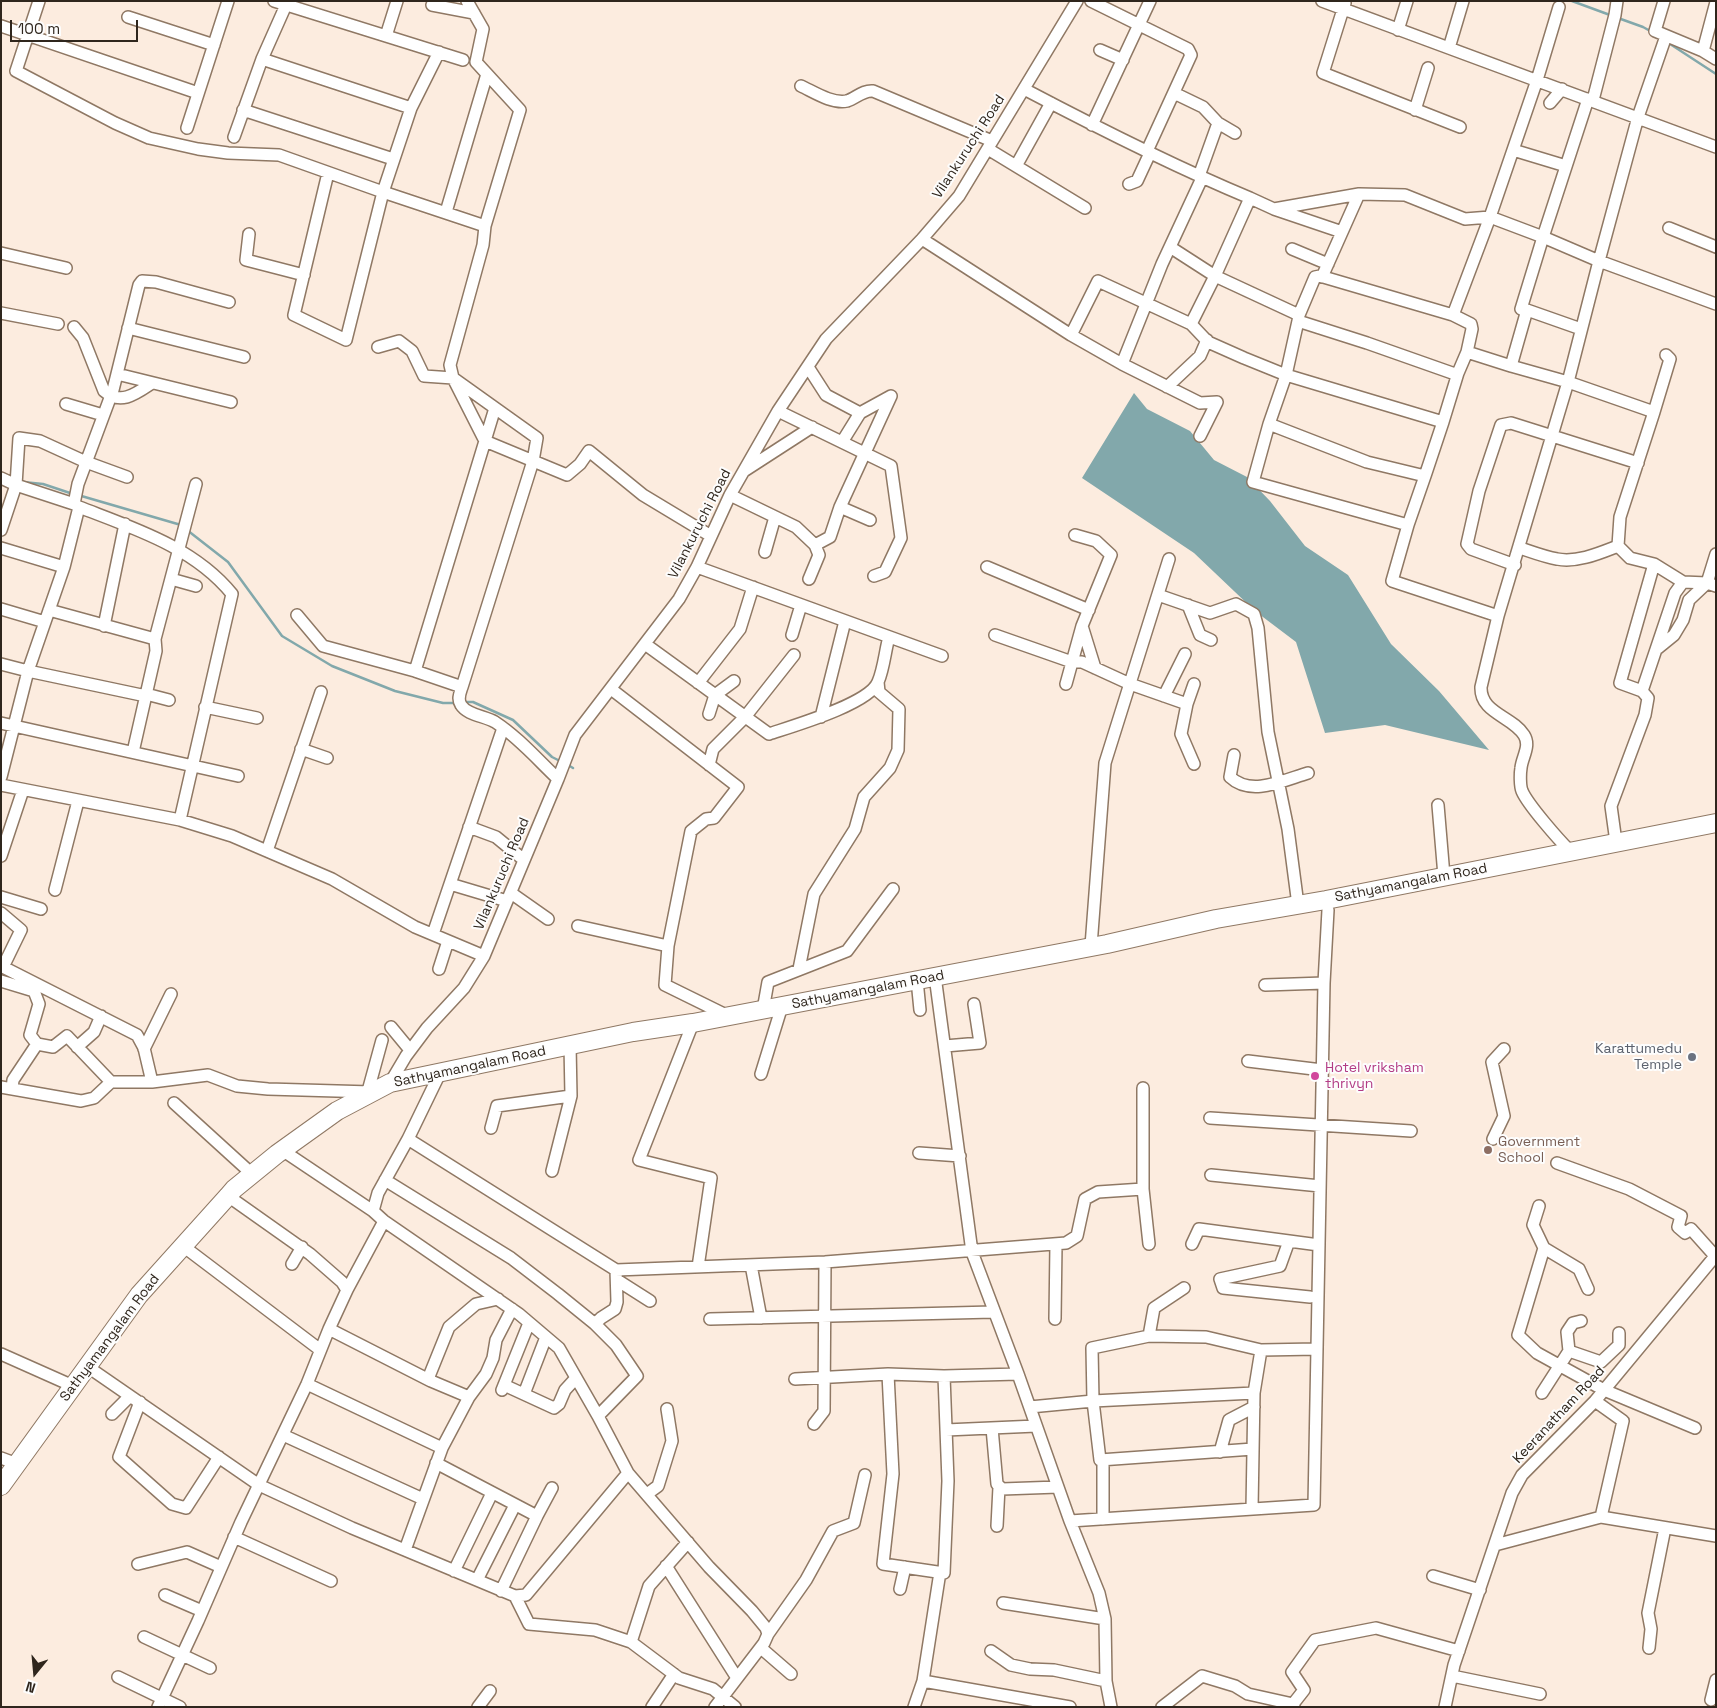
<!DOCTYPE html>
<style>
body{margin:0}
#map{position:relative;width:1717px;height:1708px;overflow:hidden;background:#fcecdf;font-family:"Space Grotesk",sans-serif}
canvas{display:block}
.frame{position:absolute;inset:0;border:2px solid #2f261d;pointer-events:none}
.north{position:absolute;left:10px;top:1648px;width:50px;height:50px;-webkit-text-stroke:4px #fdfdfd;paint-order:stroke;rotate:197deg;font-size:14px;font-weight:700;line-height:20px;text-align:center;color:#2f261d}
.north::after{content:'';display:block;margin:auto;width:18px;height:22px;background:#2f261d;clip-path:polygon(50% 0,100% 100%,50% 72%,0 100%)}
.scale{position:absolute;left:10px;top:20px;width:128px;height:22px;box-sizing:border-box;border:2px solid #2f261d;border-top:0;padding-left:6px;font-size:15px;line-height:18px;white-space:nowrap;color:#2f261d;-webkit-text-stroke:4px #fdfdfd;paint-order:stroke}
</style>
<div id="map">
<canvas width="1717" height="1708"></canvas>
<div class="frame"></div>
<div class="north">N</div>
<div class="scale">100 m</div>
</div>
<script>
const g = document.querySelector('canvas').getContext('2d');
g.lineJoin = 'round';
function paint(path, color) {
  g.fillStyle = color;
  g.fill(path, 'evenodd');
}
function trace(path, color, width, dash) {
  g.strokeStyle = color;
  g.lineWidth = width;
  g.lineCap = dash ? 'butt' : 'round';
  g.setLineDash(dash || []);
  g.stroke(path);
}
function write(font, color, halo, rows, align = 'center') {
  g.font = font + ' "Space Grotesk",sans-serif';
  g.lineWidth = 4;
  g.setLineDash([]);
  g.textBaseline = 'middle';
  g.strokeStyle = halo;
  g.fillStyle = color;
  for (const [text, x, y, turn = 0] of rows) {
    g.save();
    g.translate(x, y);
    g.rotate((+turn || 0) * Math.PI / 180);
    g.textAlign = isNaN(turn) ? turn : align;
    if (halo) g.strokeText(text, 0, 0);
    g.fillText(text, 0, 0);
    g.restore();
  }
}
const water = new Path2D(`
 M1134,393L1147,409L1190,431L1214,460L1247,477L1270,501L1305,546L1348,575L1391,644L1439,691L1489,750L1385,725L1325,733L1296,642L1255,611L1194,553L1082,478Z`);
const stream = new Path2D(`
 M1572,1L1610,15
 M1618,18L1643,27L1652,32
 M1667,42L1716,74
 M23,482L43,484L73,494
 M78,495L181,525
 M187,530L228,562L282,636L332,666L395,691L443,703H456
 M464,702H473L513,720L552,757L560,761
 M568,765L573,768`);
const minor = new Path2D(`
 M39,1L16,71L115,123L149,138L198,149L228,153L279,155L383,192L411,108L439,52
 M274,1L463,60
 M467,1L483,29L476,62L520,110L485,226L483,245L450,365L453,378L485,441L567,475L580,464L589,451L643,495L711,536
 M1091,1L1184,47L1188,49L1191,55L1147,151
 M1322,1L1716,147
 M1664,1L1655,31L1703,51L1716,59
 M1345,3L1323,73L1460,127
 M432,5L474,13
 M1559,7L1537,80L1490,217L1543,237L1521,309L1527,310L1511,366L1568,382L1654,412L1670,359L1666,355
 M128,17L214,45
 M1,26L198,93
 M1398,30L1407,1
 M386,36L397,1
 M1449,48L1463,1
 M1100,50L1123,60
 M1703,51L1716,2
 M262,59L411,108
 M801,86C814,92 832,104 847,101C856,98 863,90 873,91L992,141
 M1024,89C1098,128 1173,166 1250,198L1215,276L1191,324L1208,342L1244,358L1286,375L1269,424L1253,482L1408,525
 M1174,93L1203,107L1218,123L1235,133
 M1588,99L1543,237L1599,261L1716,304
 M1593,100L1615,15L1617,1
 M1550,103L1562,89
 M243,110L393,159
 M1415,110L1428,68
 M1092,125L1150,1
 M187,128L228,1
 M234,137L262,59L286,5
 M988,149L1085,208
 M1513,150L1566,166
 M1016,166L1051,103
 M328,173L294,315L346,340L383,192L485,226
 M1199,176L1218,123
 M1129,184L1137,181L1150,153
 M1250,198L1274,209L1342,232
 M1274,209L1359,194L1405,195L1465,219L1490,217L1453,315
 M446,212L487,74
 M1669,228L1716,247
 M249,234L246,260L304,275
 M922,239L1071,335L1098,281L1191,324
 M1170,247L1215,276L1299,315
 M1292,249L1328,264
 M1,253L66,268
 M1322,277L1359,194
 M1527,310L1581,329
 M1,313L58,324
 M1298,321L1299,315L1315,277L1320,276L1453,315L1471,324L1472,329L1467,352
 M74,327L83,338L104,391C121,406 137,393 152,383
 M128,328L244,357
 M1071,335L1122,364L1200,403L1217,402L1200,436
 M378,347L399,341L412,351L424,376L453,378L537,438L533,461L462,687C460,693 457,699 461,705C467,715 485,716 495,722C518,737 538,760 558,779
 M1122,364L1162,264L1202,178
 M808,367L826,395L860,413
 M1458,373L1443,422L1286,375L1298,321L1367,343L1455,374L1458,373L1467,352L1511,366
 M117,374L231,402
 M1167,387L1200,356L1207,340
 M66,404L103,415
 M778,411L891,466L901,538L885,572L874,576
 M1654,412L1620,517L1618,546L1630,558L1654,564L1683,582L1707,583L1716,586
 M1269,424L1367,462L1425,476L1408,525L1392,581L1498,616
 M744,471L812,427
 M1425,476L1443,422
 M1,478L16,485L74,504L79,507L64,567L28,671L1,777
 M730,495L796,527L815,545L819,555L809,579
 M74,504L78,484L113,390L139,285L142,281L156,282L229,302
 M79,507C133,528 194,547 232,594L180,820
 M840,507L870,520
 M1,530L16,485L19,438L40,441L86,462L127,477
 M815,545L830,537L840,507L891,396L860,413L842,442
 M1,548L64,567
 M1520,548C1532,552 1545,557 1557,559C1577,563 1600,553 1618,546
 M765,552L775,517
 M1515,565L1471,549L1467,544L1479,491L1501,425L1511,423L1638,463
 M697,567L942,656
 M987,567L1089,610
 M171,579L196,586
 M1158,595L1210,613L1236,604L1254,614L1258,628L1268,732L1288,829L1298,905
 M1188,605L1200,635L1211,640
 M1,609L45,622
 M49,610L155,639
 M297,615L323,646L415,671L462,687
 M104,626L125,524
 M1082,626L1095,668
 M792,635L801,605
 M995,635L1072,662H1082L1130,684L1187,704
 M645,644L769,734C793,726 869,704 878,682C884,668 885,651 889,637
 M1658,648L1674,635L1683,620L1689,600L1707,583L1716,554
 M1,664L28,671L146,696
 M415,671L495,408
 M698,683L740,629L753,587
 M1066,684L1082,626L1111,555L1096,541L1075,535
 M611,689L738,787L714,818L706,819L691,831L668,946L665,985L728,1016
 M1642,691L1675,593L1683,582
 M146,694L169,700
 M1164,696L1185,654
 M205,707L257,718
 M709,714L715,695L734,681
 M821,717L845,621
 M1,723L238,776
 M301,749L327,758
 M133,752L156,651L155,639L196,484
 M1234,755L1230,777C1251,797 1284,780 1308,773
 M1194,764L1181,734L1187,704L1194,684
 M709,765L713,749L745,717L794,655
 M1,785L180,820L232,836L332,879L415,927L484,956
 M1438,805L1444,876
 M469,827L496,837L524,860
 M1616,842L1611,806L1645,715L1648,698L1642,691L1620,683L1654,564
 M267,851L321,692
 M1570,851C1559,840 1528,805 1522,791C1520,786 1520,774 1521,768C1522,757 1531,746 1524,735C1512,716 1480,713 1481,687L1498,616L1568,382L1599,261L1638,117L1666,36
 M1,856L23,790
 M450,884L507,901
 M55,890L78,801
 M511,893L548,919
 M1,897L41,909
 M1,913L21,930L3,967
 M578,926L668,946
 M433,934L503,728
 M1091,946L1105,763L1169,559
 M1,966L137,1035L144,1048L152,1082
 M439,969L448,941
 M799,969L814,894L855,829L864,797L890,768L898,750L899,709L879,692L878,682
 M935,976L972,1252L1018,1374L1070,1521L1099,1593L1105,1619L1106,1681L1111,1707
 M917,980L920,1010
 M1,981L34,991L39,1004L30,1035L37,1044L53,1047L67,1036L111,1082
 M1265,985L1324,983
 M763,1010L768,982L847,951L893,889
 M693,1023L639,1160L711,1178L698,1267
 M391,1027L410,1050
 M945,1046L980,1043L974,1004
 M77,1047L94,1032L101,1016
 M144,1049L171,994
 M1248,1061L1322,1070
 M440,1073L408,1139L616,1270L825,1262L1066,1243L1077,1236L1085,1199L1098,1192L1143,1189
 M761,1074L782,1006
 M390,1083L406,1056L427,1028L464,988L484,956L558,779L575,735L679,599L697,567L730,495L778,411L826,339L922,239L959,196L1077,1
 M1,1087L81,1101L94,1098L111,1082H152L208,1075L237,1086L268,1089L371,1092
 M1143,1088V1189L1149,1244
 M12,1089L13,1080L37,1044
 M368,1091L382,1040
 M174,1103L252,1174
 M1210,1118L1411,1131
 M491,1128L497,1106L571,1096
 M408,1139L378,1193L373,1211L384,1221L519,1314L559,1348L598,1416L628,1473L709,1567L752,1611L766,1628L768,1634L764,1643L715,1707
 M1493,1139L1504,1116L1492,1062L1504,1049
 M282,1150L373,1211
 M919,1153L960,1156
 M1557,1163L1629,1189L1681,1216L1678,1227L1685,1233L1691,1229L1716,1257
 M552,1171L571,1096L570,1045
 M1211,1175L1320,1186
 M385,1180L511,1258L558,1294L595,1324L616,1345L637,1376L598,1416
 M228,1196L310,1254L342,1282L347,1290
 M1539,1206L1533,1225L1544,1248L1579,1269L1588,1289
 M1289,1241L1280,1266L1220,1279L1223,1288L1310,1297
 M1192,1244L1199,1229L1319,1245
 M183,1246L319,1349
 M1544,1248L1518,1335L1537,1353L1604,1390L1695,1428
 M292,1264L302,1247
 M751,1265L761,1318
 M617,1280L650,1301
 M710,1319L993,1312
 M1055,1319L1056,1244
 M595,1324L601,1318L615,1309L617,1302L616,1270
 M329,1329L431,1381L469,1397L442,1448L405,1550
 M1149,1336L1154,1308L1184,1288
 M1569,1351L1567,1332L1573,1323L1581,1321
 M1,1354L73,1386
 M88,1367L259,1485L352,1528L515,1596L526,1595L628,1473
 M888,1374L893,1474L883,1564L944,1573L948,1481L944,1376
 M428,1379L449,1327L476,1304L498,1299
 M795,1379L888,1374L944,1376L1018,1374
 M307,1384L442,1448
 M504,1385L554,1408L559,1404L565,1390L576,1378
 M502,1390L529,1323
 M1542,1393L1569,1351L1601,1362L1619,1345V1333
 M524,1394L546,1337
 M469,1397L486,1374L493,1358L496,1340L512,1309
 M1595,1401L1623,1421L1601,1517L1716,1536
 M140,1402L119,1457L172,1504L186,1508L219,1457
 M1030,1407L1093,1401L1254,1393
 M112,1414L130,1396
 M814,1424L824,1411L825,1262
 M992,1428L997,1484L1002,1489L1058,1487
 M946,1430L1036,1426
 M283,1435L423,1499
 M1253,1449L1100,1460L1093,1401L1092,1348L1149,1336L1206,1337L1261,1350L1317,1349
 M1220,1452L1229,1420L1254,1407
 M1,1458L17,1464
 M1103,1460V1519
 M436,1463L537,1516
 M647,1494L658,1486L672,1441L667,1409
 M1252,1509L1254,1393L1261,1350
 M1070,1521L1314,1505L1324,983L1328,910
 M997,1526L999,1487
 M234,1537L331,1581
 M1495,1545L1601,1517
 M138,1564L187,1552L221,1567
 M666,1566L737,1678
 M454,1571L492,1493
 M1433,1576L1480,1590
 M477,1580L515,1505
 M900,1589L905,1567
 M501,1591L537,1516L552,1488
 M165,1595L202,1611
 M515,1596L529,1624L595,1630L631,1642L679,1678L713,1689L735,1707
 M1003,1603L1105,1619
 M768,1634L806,1580L833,1531L854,1523L865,1475
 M144,1637L210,1668
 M631,1642L649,1586L688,1542
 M761,1648L791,1674
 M1649,1648L1651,1629L1648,1613L1665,1528
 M991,1651L1011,1665L1030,1669L1054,1670L1106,1681
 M1452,1676L1540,1694
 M118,1677L180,1707
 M923,1681L1070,1707
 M1711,1700L1716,1680
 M158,1707L198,1621L241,1522L307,1384L329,1329L347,1290L384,1221
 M478,1707L490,1691
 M652,1707L674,1674
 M914,1707L923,1681L940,1572
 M1162,1707L1202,1676L1235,1686L1248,1694L1293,1704
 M1294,1707L1293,1704L1304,1690L1292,1672L1315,1640L1376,1628L1459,1651
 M1445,1707L1454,1665L1512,1493L1522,1475L1595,1401L1716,1255`);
const highway = new Path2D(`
 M1,1486L139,1295L228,1196L234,1189L277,1154L337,1111L390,1083L633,1032L693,1023L1107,944L1216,919L1326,900L1716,823`);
const markers = [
 [1692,1057,5,"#6b7280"],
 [1315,1076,5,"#d1479c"],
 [1488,1150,5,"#8d6e63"]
];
const streetNames = [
 ["Vilankuruchi Road",969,147,-57],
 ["Vilankuruchi Road",700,524,-63],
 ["Vilankuruchi Road",502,874,-67],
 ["Sathyamangalam Road",1411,883,-11],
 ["Sathyamangalam Road",868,990,-11],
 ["Sathyamangalam Road",470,1067,-12],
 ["Sathyamangalam Road",110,1338,-53],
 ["Keeranatham Road",1559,1415,-47]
];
const worshipNames = [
 ["Karattumedu",1682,1049],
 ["Temple",1682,1065]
];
const hotelNames = [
 ["Hotel vriksham",1325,1068],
 ["thrivyn",1325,1084]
];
const educationNames = [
 ["Government",1498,1142],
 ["School",1498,1158]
];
paint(water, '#82a8ab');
trace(stream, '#82a8ab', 2.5);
trace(minor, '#8f7864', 14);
trace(highway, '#8f7864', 20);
trace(minor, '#fff', 11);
trace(highway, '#fff', 18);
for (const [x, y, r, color] of markers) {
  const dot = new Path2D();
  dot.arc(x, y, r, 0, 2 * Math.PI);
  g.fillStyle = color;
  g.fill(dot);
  trace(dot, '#fdfdfd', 2);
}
write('14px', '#2f261d', '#fdfdfd', streetNames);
write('14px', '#5b616d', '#fdfdfd', worshipNames, 'right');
write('14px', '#b23c85', '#fdfdfd', hotelNames, 'left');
write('14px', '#785e54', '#fdfdfd', educationNames, 'left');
</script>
